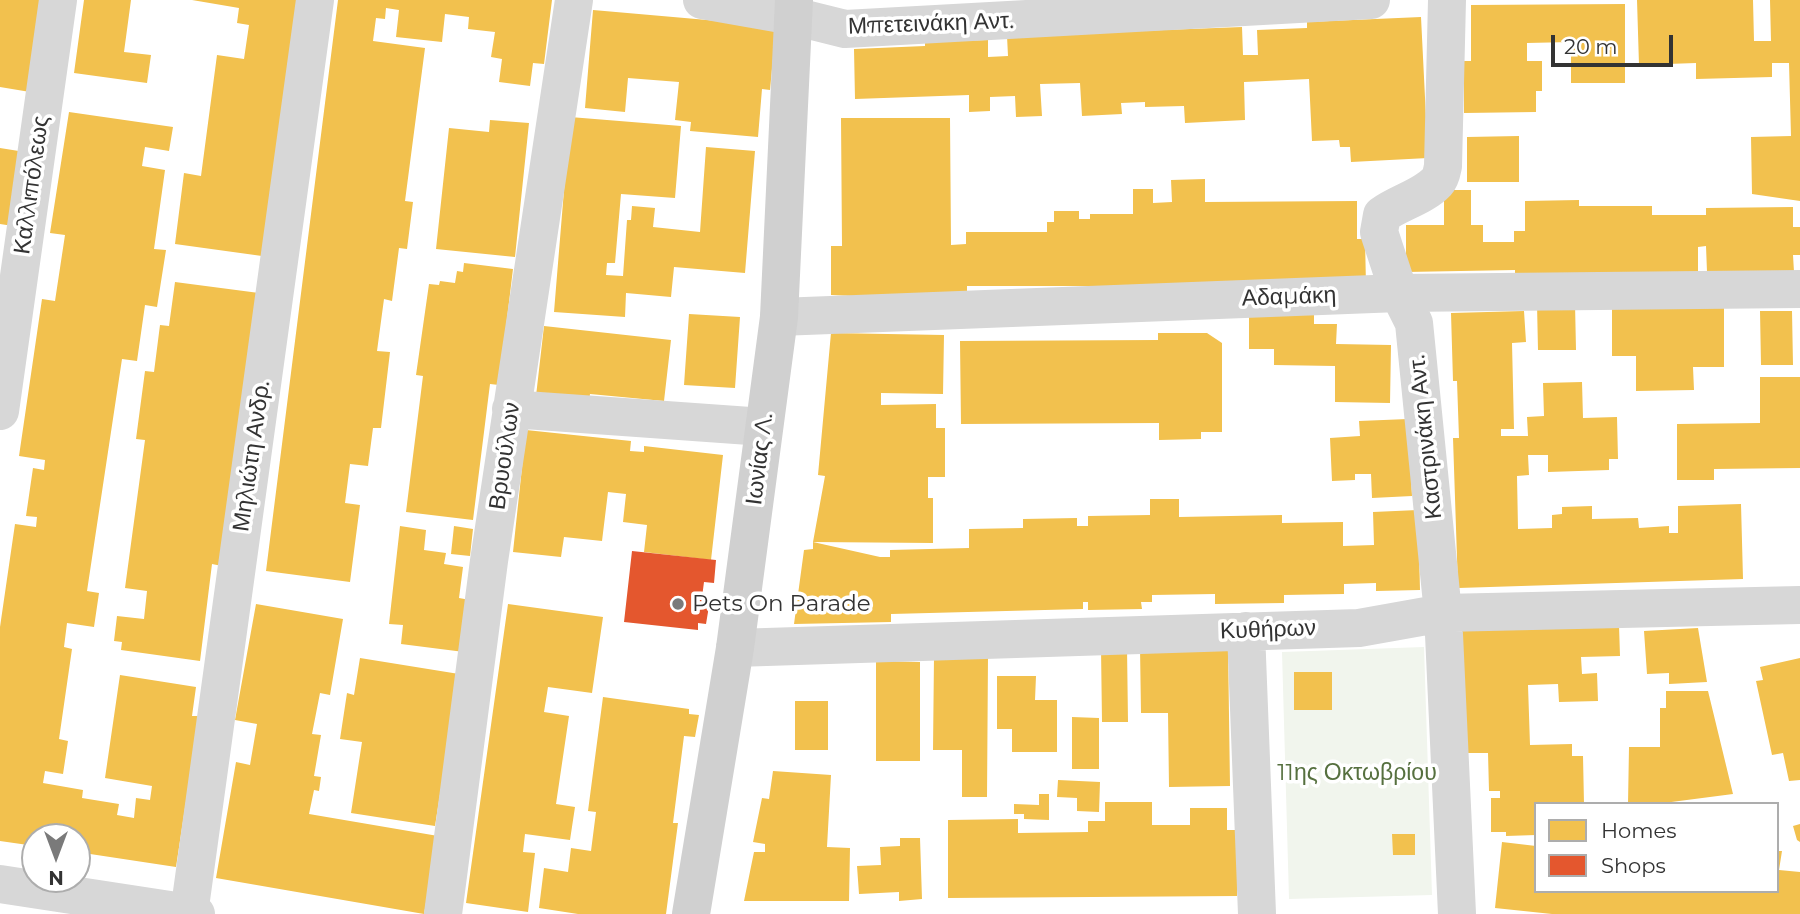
<!DOCTYPE html>
<meta charset="utf-8">
<style>
body{margin:0}
#map{position:relative;width:1800px;height:914px;overflow:hidden;background:#fff;font-family:Montserrat,sans-serif}
canvas{display:block}
.legend{position:absolute;left:1534px;top:802px;width:245px;height:91px;box-sizing:border-box;background:#fff;border:2px solid #adadad;margin:0;padding:9px 12px;list-style:none;font-size:21px;color:#333}
.legend li{display:flex;align-items:center;gap:14px;height:35px}
.legend b{width:35px;border:2px solid #adadad}
.north{position:absolute;left:21px;top:823px;width:70px;height:70px;box-sizing:border-box;background:#fff;border:2px solid #adadad;border-radius:50%;rotate:180deg;font-size:19px;font-weight:700;line-height:28px;text-align:center;color:#333}
.north::after{content:'';display:block;margin:auto;width:24px;height:32px;background:#7a7a7a;clip-path:polygon(50% 0,100% 100%,50% 72%,0 100%)}
.scale{position:absolute;left:1551px;top:35px;width:122px;height:32px;box-sizing:border-box;border:4px solid #333;border-top:0;padding-left:9px;font-size:21px;line-height:24px;white-space:nowrap;color:#333;-webkit-text-stroke:5px #fff;paint-order:stroke}
</style>
<div id="map">
<canvas width="1800" height="914"></canvas>
<ul class="legend">
<li><b style="height:19px;background:#f2c14e"></b>Homes</li>
<li><b style="height:19px;background:#e4572e"></b>Shops</li>
</ul>
<div class="north">N</div>
<div class="scale">20 m</div>
</div>
<script>
const g = document.querySelector('canvas').getContext('2d');
g.lineJoin = 'round';
function paint(path, color) {
  g.fillStyle = color;
  g.fill(path, 'evenodd');
}
function trace(path, color, width, dash) {
  g.strokeStyle = color;
  g.lineWidth = width;
  g.lineCap = dash ? 'butt' : 'round';
  g.setLineDash(dash || []);
  g.stroke(path);
}
function write(font, color, halo, rows, align = 'center') {
  g.font = font + ' Montserrat,sans-serif';
  g.lineWidth = 7;
  g.setLineDash([]);
  g.textBaseline = 'middle';
  g.strokeStyle = halo;
  g.fillStyle = color;
  for (const [text, x, y, turn = 0] of rows) {
    g.save();
    g.translate(x, y);
    g.rotate((+turn || 0) * Math.PI / 180);
    g.textAlign = isNaN(turn) ? turn : align;
    if (halo) g.strokeText(text, 0, 0);
    g.fillText(text, 0, 0);
    g.restore();
  }
}
const green = new Path2D(`
 M1424,647L1432,895L1289,899L1282,652Z`);
const homes = new Path2D(`
 M0,0H44L30,92L0,87Z
 M84,0H131L124,52L151,55L147,83L74,73Z
 M192,0H297L262,256L175,244L184,173L201,176L217,55L244,59L249,25L237,23L239,8Z
 M338,0H552L544,64L533,63L530,86L499,82L502,59L491,57L495,32L468,29L469,17L445,14L442,42L396,37L399,10L386,8L385,19L376,18L373,41L425,48L405,201L413,202L407,249L399,248L392,301L384,299L377,351L390,352L381,428H373L368,466L350,464L345,503L360,505L350,582L266,571Z
 M1637,0H1753L1754,41H1771L1770,0H1800V201L1752,194L1751,137L1791,136L1789,63H1772V77L1696,79V63L1639,65Z
 M1625,4V83H1571V42L1527,43V61H1542V91H1536V112L1464,113V61H1471V5Z
 M593,10L776,26L770,90L762,89L758,137L690,131L691,122L675,120L679,82L628,78L625,112L585,108Z
 M1421,17L1428,158L1351,162L1350,147H1340L1339,140L1312,141L1309,79L1244,82L1245,120L1185,123L1184,106L1145,107V102L1121,103L1122,114L1082,116L1080,83L1040,84L1042,116L1016,117L1015,96L990,97V111L969,112V95L855,99L854,49L925,46V42L988,40V57L1008,56L1007,36L1242,27L1243,55H1258L1257,30L1307,28V22Z
 M69,112L173,127L169,151L145,147L142,166L165,170L154,249L166,250L157,307L145,305L137,361L122,359L87,591L99,593L94,627L67,623L64,647L72,649L59,739L68,741L63,774L45,771L43,783L83,790L82,798L119,804L117,815L134,818L136,798L150,800L152,786L105,778L120,675L196,687L192,716H199L176,867L77,852V837H35V846L0,841V627L15,524L36,527L37,517L26,516L33,468L44,470L45,460L19,456L42,299L55,301L65,235L50,233Z
 M570,117L681,126L675,198L621,194L615,263H607L606,275L623,276L627,220H631L632,206L655,208L653,227L700,232L706,147L755,151L745,273L674,267L671,297L626,293L625,317L554,312Z
 M841,118H950L951,245L966,244V232H1047V222H1054V211H1079V219H1090V214H1133V189H1153V203L1172,202L1171,180L1205,179V202L1357,201V239H1365L1366,286H967V301L831,295V246H842Z
 M490,120L529,123L515,257L436,249L449,128L489,132Z
 M1519,136V182H1467V137Z
 M0,148L25,152L13,226L0,224Z
 M1444,190H1471V225H1483V242H1514V231H1525V201L1579,200V206H1652V215H1706V208L1793,207V227H1800V255H1793L1794,272H1707L1706,246L1698,247V273L1515,274V270L1406,272V225H1444Z
 M464,263L513,269L499,385L490,384L473,520L406,512L423,376L416,375L429,284L439,285L440,281L455,283L457,271L463,272Z
 M175,282L259,293L222,566L212,564L200,661L121,650L122,642L114,641L117,616L144,619L147,591L125,588L145,440L136,439L145,371L154,372L160,325L169,326Z
 M1724,301V367H1693L1694,390L1636,391V356H1612V308Z
 M1575,303L1576,350H1538L1537,304Z
 M1249,310L1314,312V324H1337L1336,344L1391,345L1390,403L1335,402V366L1274,365V349H1249Z
 M1524,311L1526,342L1512,343L1514,429H1501V436H1528L1527,417L1544,416L1543,383L1582,382L1583,418L1617,417L1618,459H1609V470L1548,472V455H1528L1529,475L1517,476L1518,529L1552,528V515L1562,514V507L1592,506V519L1638,518L1639,528L1669,526V533H1678V506L1741,504L1743,579L1458,588L1453,438H1459L1457,381H1453L1451,313Z
 M1760,311H1792L1793,365H1761Z
 M689,314L740,317L735,388L684,385Z
 M544,326L671,340L664,401L590,394L589,401L536,396Z
 M831,333L944,335L943,394L881,393V405L936,404V428H945V477H928V498H933V543L813,542L880,557H890V550L969,548V529L1023,528V519L1077,518V526H1088V516L1150,515V499H1179V517L1282,515V523L1343,522V546L1374,545L1373,512L1418,510L1420,590L1376,591V583L1344,584V594L1284,595V603L1215,604V594L1152,595V602H1141L1142,609L1088,610V602H1083V609L891,614V622L794,624L804,550L813,549V542L825,476L818,475Z
 M1158,333H1207L1222,343V432H1201V439L1159,440V423L961,424L960,341L1158,340Z
 M1760,377H1800V468L1714,469V480H1677V424L1760,423Z
 M1408,419L1412,496L1372,498L1371,474H1355V480L1332,481L1330,438L1360,436L1359,421Z
 M526,430L631,441L630,451L644,452V446L723,455L711,560L644,552L647,525L623,522L626,494L608,492L602,541L564,537L561,557L513,552Z
 M400,526L426,530L424,550L446,553L444,564L463,567L459,598L470,600L464,652L401,644L403,625L389,624Z
 M454,526L473,529L470,556L451,554Z
 M256,604L343,619L330,695L320,693L312,734L321,735L314,776L321,777L319,791L314,790L309,814L438,836L424,914L216,878L236,762L250,765L257,724L235,720Z
 M508,604L603,617L592,693L548,687L544,712L569,716L556,804L575,807L570,840L525,834L523,852L535,853L528,912L466,903Z
 M1619,625L1620,656L1581,657L1582,674L1597,673L1598,701L1559,702L1558,684L1528,685L1530,745L1572,744V756H1583L1584,804H1536V835L1506,836V832H1491V798H1500V791H1489L1488,753H1466L1462,630Z
 M1698,628L1707,682L1669,684V673L1647,674L1644,631Z
 M1228,645L1230,786L1169,787L1168,713H1141L1140,647Z
 M1127,647L1128,722H1102L1101,648Z
 M934,656H988L987,797H962V750H933Z
 M360,658L459,674L435,826L351,813L362,742L340,739L347,693L354,695Z
 M1800,658V780L1789,781L1783,753L1772,755L1756,681L1763,680L1760,667Z
 M876,661L920,662V761H876Z
 M1294,672H1332V710H1294Z
 M997,676H1036L1035,700H1057V752H1012V729H997Z
 M1666,691H1708L1733,794L1656,804H1628L1629,747H1660V708H1666Z
 M603,697L689,709V714L699,715L695,737L684,736L673,823H678L666,914H578L539,908L544,868L568,872L571,848L591,851L596,812L588,811Z
 M795,701H828V750H795Z
 M1072,717L1099,718V769H1072Z
 M773,771L831,775L827,847L850,848L849,901H744L754,852H765V844L753,842L762,798L769,799Z
 M1058,780L1100,782L1099,812L1077,811V798L1057,797Z
 M1039,794H1049V820L1024,819V814H1014V804L1039,805Z
 M1105,802H1152V825H1190V808H1227V830H1237V896L948,898V820L1018,819V833L1088,832V821H1105Z
 M1800,824V842L1797,840L1793,826Z
 M1392,834H1415V855H1393Z
 M900,838H920L922,899L899,901V892L859,894L857,866L881,865L880,847L900,846Z
 M1502,842L1536,846V891H1777V851H1782L1779,870L1800,872V914H1552L1495,908Z`);
const shops = new Path2D(`
 M632,551L716,560L714,583L704,582L701,605L709,606L706,624L698,623V630L624,622Z`);
const street = new Path2D(`
 M702,0L793,16L845,29L1371,0
 M1447,0L1443,166C1442,171 1441,178 1437,182C1423,197 1398,203 1382,215L1379,232L1399,293L1414,323L1443,613L1457,914
 M779,317L1399,293L1800,289
 M511,409L764,427
 M0,411L58,0
 M1246,631L1257,914
 M735,648L1359,628L1443,613L1800,605
 M0,884L196,914
 M189,914L315,0
 M443,914L489,561L574,0`);
const secondary = new Path2D(`
 M691,914L735,648L779,317L794,0`);
const markers = [
 [678,604,7,"#7a7a7a"]
];
const streetNames = [
 ["Μπετεινάκη Αντ.",931,24,-2],
 ["Καλλιπόλεως",32,185,-82],
 ["Αδαμάκη",1289,297,-2],
 ["Καστρινάκη Αντ.",1426,437,-96],
 ["Μηλιώτη Ανδρ.",252,456,-82],
 ["Βρυούλων",505,456,-82],
 ["Ιωνίας Λ.",760,459,-83],
 ["Κυθήρων",1268,630,-2]
];
const poiNames = [
 ["Pets On Parade",692,604]
];
const parkNames = [
 ["11ης Οκτωβρίου",1357,773]
];
paint(green, '#f1f5ed');
paint(homes, '#f2c14e');
paint(shops, '#e4572e');
trace(street, '#d7d7d7', 38);
trace(secondary, '#d0d0d0', 38);
for (const [x, y, r, color] of markers) {
  const dot = new Path2D();
  dot.arc(x, y, r, 0, 2 * Math.PI);
  g.fillStyle = color;
  g.fill(dot);
  trace(dot, '#fff', 2.5);
}
write('23px', '#333', '#fff', streetNames);
write('23px', '#333', '#fff', poiNames, 'left');
write('23px', '#56703f', '#fff', parkNames);
</script>
